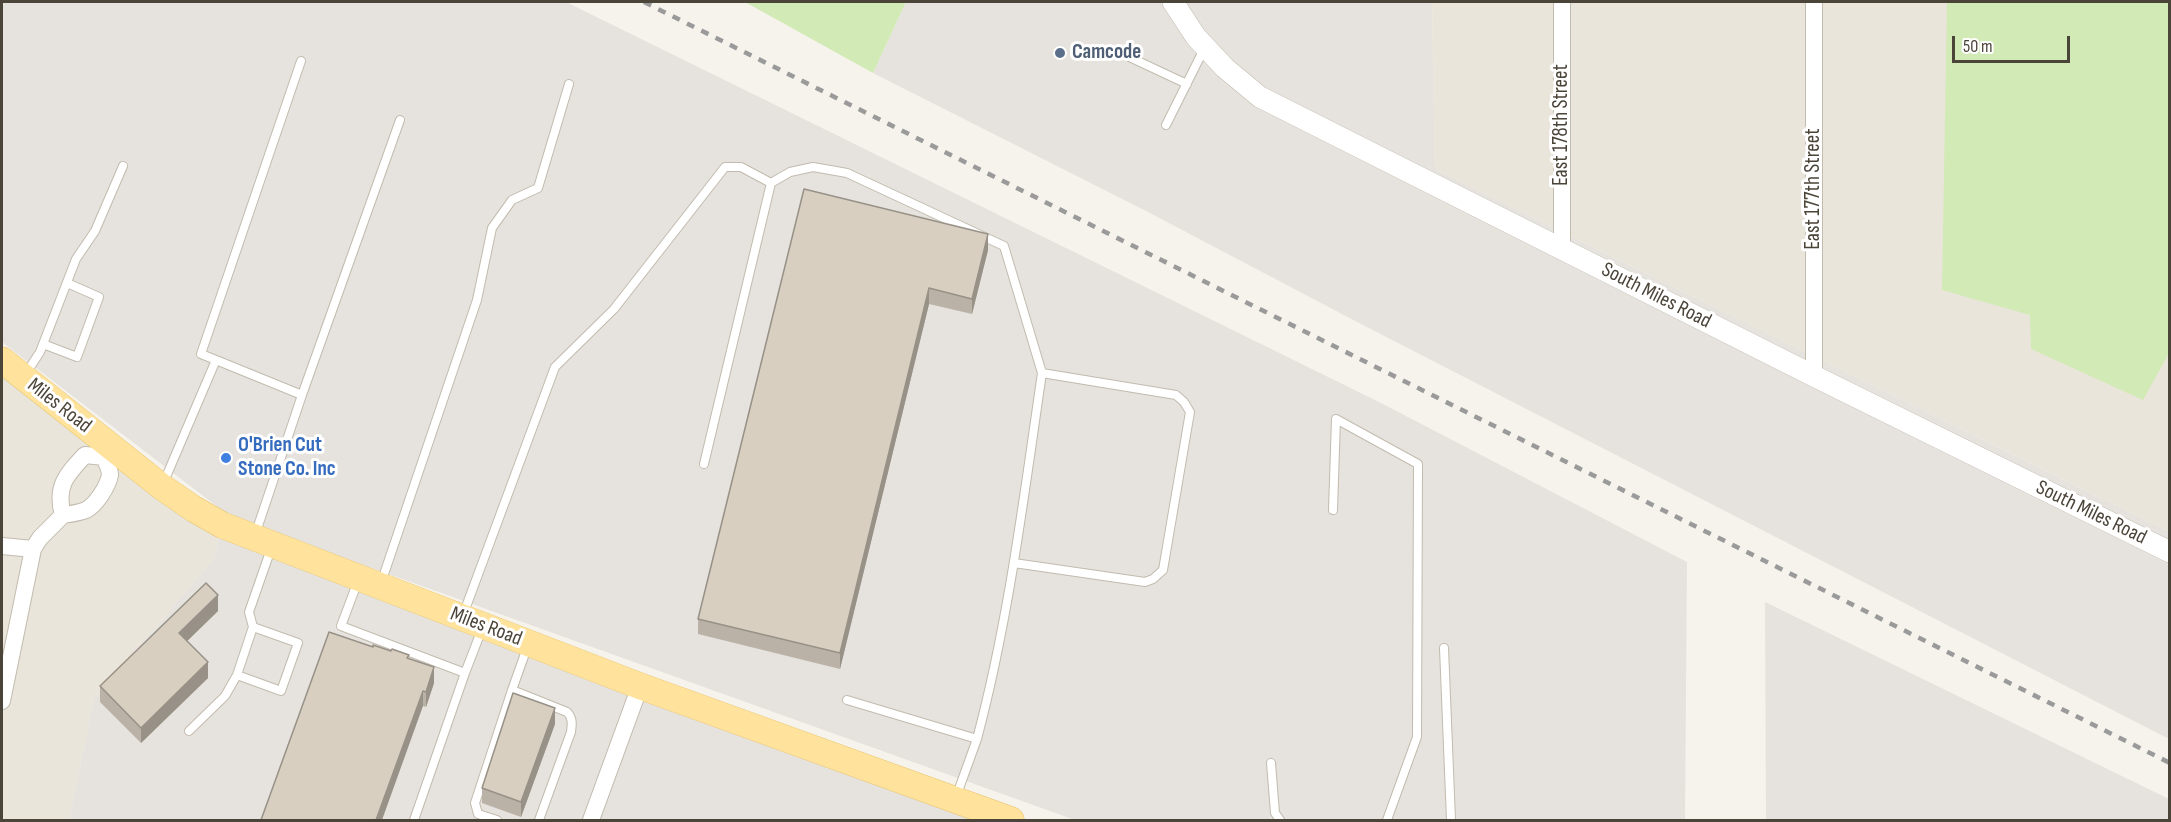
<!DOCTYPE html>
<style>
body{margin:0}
#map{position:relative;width:2171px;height:822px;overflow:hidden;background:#f6f3ec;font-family:"Sofia Sans Condensed",sans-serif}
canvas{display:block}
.frame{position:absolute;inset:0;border:3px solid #4b4439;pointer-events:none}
.scale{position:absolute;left:1952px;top:36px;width:118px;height:27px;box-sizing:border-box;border:3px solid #4b4439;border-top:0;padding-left:8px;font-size:18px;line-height:21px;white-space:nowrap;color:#4b4439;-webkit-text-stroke:4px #fff;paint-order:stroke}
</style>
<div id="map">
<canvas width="2171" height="822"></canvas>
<div class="frame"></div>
<div class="scale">50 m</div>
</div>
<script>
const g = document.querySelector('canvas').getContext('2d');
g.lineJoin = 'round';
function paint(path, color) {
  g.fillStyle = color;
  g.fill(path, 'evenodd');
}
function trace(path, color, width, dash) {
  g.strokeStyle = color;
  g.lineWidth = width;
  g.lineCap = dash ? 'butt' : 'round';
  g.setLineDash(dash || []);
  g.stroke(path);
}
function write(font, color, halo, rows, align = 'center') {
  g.font = font + ' "Sofia Sans Condensed",sans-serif';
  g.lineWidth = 6;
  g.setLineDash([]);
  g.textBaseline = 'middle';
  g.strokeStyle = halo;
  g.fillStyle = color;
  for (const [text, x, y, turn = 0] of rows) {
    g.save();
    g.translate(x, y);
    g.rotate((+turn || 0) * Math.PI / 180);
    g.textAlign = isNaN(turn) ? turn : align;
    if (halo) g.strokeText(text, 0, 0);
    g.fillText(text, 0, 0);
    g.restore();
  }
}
const residential = new Path2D(`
 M1432,2H2169V532L1435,169Z
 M2,360L222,525L214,559L94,699L69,820H2Z`);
const industrial = new Path2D(`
 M2,2H566L1381,403L1687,562L1685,820H1075L232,518L2,342Z
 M906,2H1432L1435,169L2169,532V739L1361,324L1148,212L873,73Z
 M222,525L1011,820H69L94,699L214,559Z
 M1765,602L2169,799V820H1766Z`);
const green = new Path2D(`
 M745,2H906L873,73Z
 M1947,2H2169V353L2143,400L2031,349L2030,315L1942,290Z`);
const service = new Path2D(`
 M1125,55L1187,84
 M1166,125L1205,47
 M43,344L77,357L99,297L67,283
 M216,360L302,395L255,535
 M25,375L40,352L76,259L95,231L123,166
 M302,395L400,120
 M704,464L771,183L790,172L813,167L847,173L1004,246L1042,373
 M163,484L216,360L201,354L301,61
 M1333,510L1336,419L1418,464L1417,737L1387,820
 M358,581L341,626L465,673L482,629
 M381,583L477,300L492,228L512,200L538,188L569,84
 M463,615L555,367L614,309L725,167H741L771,183
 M253,627L298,643L281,691L237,675L253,627L249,612L272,546
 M528,645L512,690L567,712C573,718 572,724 571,732L539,820
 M1444,648L1451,820
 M847,700L977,739L956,797
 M189,731L225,696L237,675
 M977,739C1009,619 1024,495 1042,373L1176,395L1184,402L1190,412L1163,570L1153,579L1145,582L1014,563
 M1271,763L1275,813L1280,820
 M414,820L465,673
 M497,820L478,814L475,803L512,690`);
const minor = new Path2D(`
 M1562,2V248
 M1814,376V2
 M85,455L104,457C106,462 110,469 110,475C108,486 96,505 86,510C79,513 70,514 63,515C55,487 66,475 85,455Z
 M2,546L33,549
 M2,701L33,549L40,538L63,515
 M591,820L640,686`);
const tertiary = new Path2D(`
 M1173,2L1196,37L1225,68L1260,97L1814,376L2170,552`);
const primary = new Path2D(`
 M2,360L162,487L194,509L222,525L640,686L1011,820`);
const rail = new Path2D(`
 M644,2L2170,763`);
const wall = new Path2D(`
 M804,189L988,250L972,314L929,304L840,669L698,634V619Z
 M218,611L187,641L208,678L141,743L100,702V686Z
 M373,647L409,658L434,683L426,707L423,706Z
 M555,724L521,817L482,803V788Z`);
const shadedWall = new Path2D(`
 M988,234V250L972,314V299Z
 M929,288V304L840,669V653Z
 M218,595V611L179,649V633Z
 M208,662V678L141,743V728Z
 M434,667V683L426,707V692Z
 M423,691V706L382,820H376Z
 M555,708V724L521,817V802Z`);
const building = new Path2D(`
 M804,189L988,234L972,299L929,288L840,653L698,619Z
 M206,583L218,595L179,633L208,662L141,728L100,686Z
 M329,632L373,647V645L391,651L392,649L409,655L407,658L434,667L426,692L423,691L376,820H261Z
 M513,693L555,708L521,802L482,788Z`);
const markers = [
 [1060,53,6,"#5c6f8a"],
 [226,458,6,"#3f7fe0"]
];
const serviceNames = [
 ["Camcode",1072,53]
];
const streetNames = [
 ["East 178th Street",1562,125,-90],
 ["East 177th Street",1814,189,-90],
 ["South Miles Road",1656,296,27],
 ["Miles Road",59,406,38],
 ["South Miles Road",2091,513,26],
 ["Miles Road",486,627,21]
];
const shopNames = [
 ["O'Brien Cut",238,446],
 ["Stone Co. Inc",238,470]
];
paint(residential, '#eae5da');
paint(industrial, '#e6e2dd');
paint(green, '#d2eab5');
trace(service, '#c2bbae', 10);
trace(minor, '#c2bbae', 18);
trace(tertiary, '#c2bbae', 22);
trace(primary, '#e6c16a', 27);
trace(service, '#fff', 8);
trace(minor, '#fff', 16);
trace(tertiary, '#fff', 21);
trace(primary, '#ffe39c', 26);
trace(rail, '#9a9a9a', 4.5, [8, 8]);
paint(wall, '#bab2a6');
paint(shadedWall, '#979187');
paint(building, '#d8cfc1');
trace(building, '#979187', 1.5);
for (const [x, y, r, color] of markers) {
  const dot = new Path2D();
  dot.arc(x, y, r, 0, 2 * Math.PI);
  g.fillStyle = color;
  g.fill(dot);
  trace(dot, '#fff', 2);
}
write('bold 21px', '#4e5e75', '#fff', serviceNames, 'left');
write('21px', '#4b4439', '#fff', streetNames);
write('bold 21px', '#366cbe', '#fff', shopNames, 'left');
</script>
